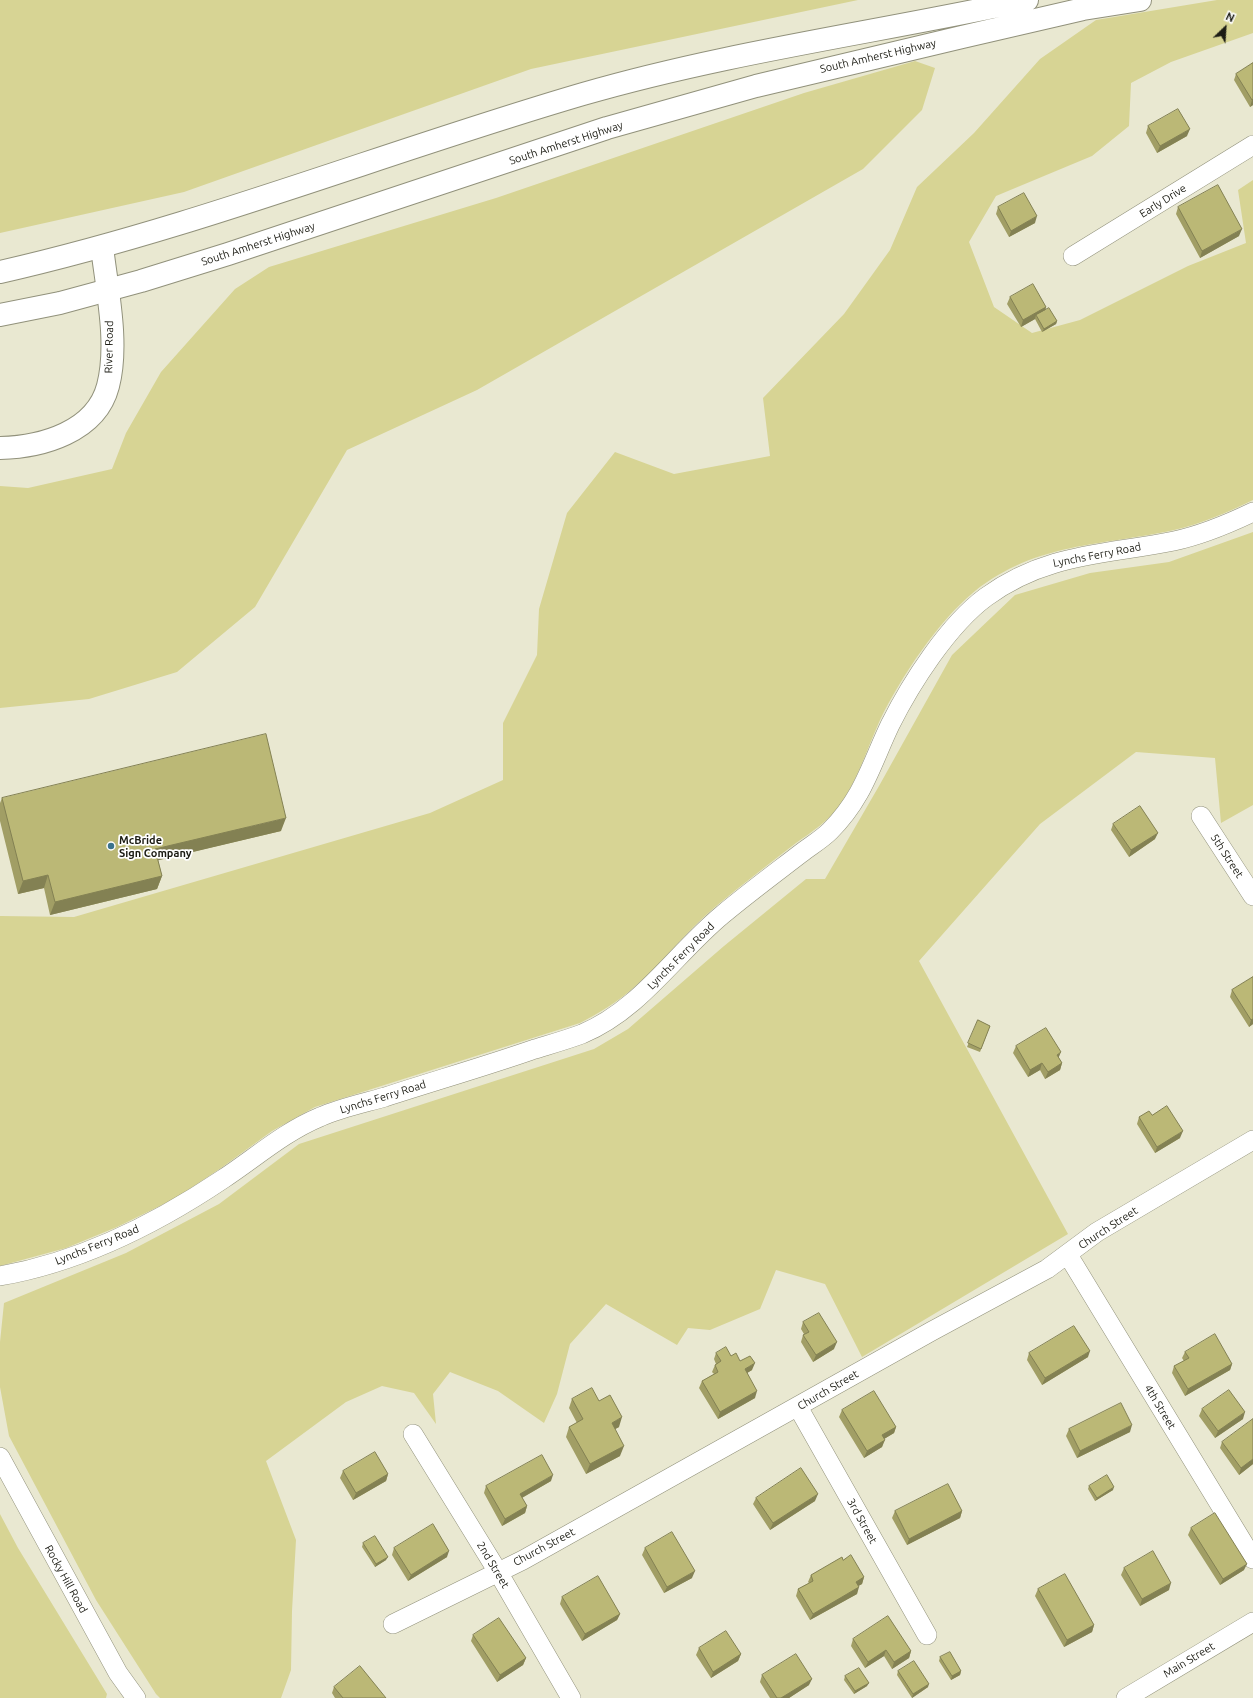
<!DOCTYPE html>
<style>
body{margin:0}
#map{position:relative;width:1253px;height:1698px;overflow:hidden;background:#e9e8d1;font-family:Ubuntu,sans-serif}
canvas{display:block}
.north{position:absolute;left:1205px;top:8px;width:40px;height:40px;-webkit-text-stroke:3px #fff;paint-order:stroke;rotate:25deg;font-size:11px;font-weight:700;line-height:16px;text-align:center;color:#1c1c14}
.north::after{content:'';display:block;margin:auto;width:14px;height:18px;background:#1c1c14;clip-path:polygon(50% 0,100% 100%,50% 72%,0 100%)}
</style>
<div id="map">
<canvas width="1253" height="1698"></canvas>
<div class="north">N</div>
</div>
<script>
const g = document.querySelector('canvas').getContext('2d');
g.lineJoin = 'round';
function paint(path, color) {
  g.fillStyle = color;
  g.fill(path, 'evenodd');
}
function trace(path, color, width, dash) {
  g.strokeStyle = color;
  g.lineWidth = width;
  g.lineCap = dash ? 'butt' : 'round';
  g.setLineDash(dash || []);
  g.stroke(path);
}
function write(font, color, halo, rows, align = 'center') {
  g.font = font + ' Ubuntu,sans-serif';
  g.lineWidth = 3.5;
  g.setLineDash([]);
  g.textBaseline = 'middle';
  g.strokeStyle = halo;
  g.fillStyle = color;
  for (const [text, x, y, turn = 0] of rows) {
    g.save();
    g.translate(x, y);
    g.rotate((+turn || 0) * Math.PI / 180);
    g.textAlign = isNaN(turn) ? turn : align;
    if (halo) g.strokeText(text, 0, 0);
    g.fillText(text, 0, 0);
    g.restore();
  }
}
const green = new Path2D(`
 M0,0H858L531,69L184,192L0,233Z
 M1217,0H1253V33L1171,62L1131,83L1129,126L1092,156L996,196L969,242L994,307L1032,333L1080,320L1188,266L1246,243L1238,190L1253,180V500C1228,512 1201,524 1174,530C1101,546 1037,542 975,591C938,621 901,677 880,720C867,749 858,779 840,805C828,821 812,832 796,843C769,864 741,885 715,907C685,932 662,964 632,989C616,1003 599,1013 580,1023L315,1107L272,1131L221,1168L176,1198L117,1227L66,1248L0,1266V916L74,917L430,813L503,780V723L537,655L539,609L567,513L615,452L674,474L770,456L763,398L844,314L890,250L917,187L974,133L1040,59L1096,20Z
 M915,61L935,68L922,110L863,169L477,390L347,450L255,607L177,672L89,699L0,708V486L28,488L112,469L126,433L161,372L235,289L269,267L496,198L804,93Z
 M1253,532V805L1221,823L1215,758L1136,752L1040,824L919,961L1068,1234L862,1357L825,1284L776,1270L760,1309L710,1330L688,1328L677,1345L606,1304L570,1344L557,1394L544,1423L498,1391L450,1372L433,1394L436,1424L414,1393L382,1386L346,1402L266,1461L296,1540L292,1611L291,1670L281,1698H160L156,1694L96,1600L9,1436L0,1387V1342L4,1303L126,1253L219,1204L299,1144L594,1049L628,1029L724,946L806,879H825L879,786L952,655L1015,595L1090,573L1169,562Z
 M0,1514L18,1548L107,1694L106,1698H0Z`);
const street = new Path2D(`
 M1073,256L1253,145
 M1201,816L1253,896
 M1068,1255L1253,1559
 M0,1276C80,1262 156,1224 223,1179C255,1158 284,1132 320,1117C340,1108 364,1103 385,1097C434,1081 483,1067 532,1050C548,1045 566,1040 582,1034C640,1010 675,954 722,915C747,894 774,874 800,854C810,846 821,840 830,831C863,798 871,765 890,725C911,683 948,625 986,597C1046,553 1105,555 1174,541C1202,535 1228,524 1253,512
 M798,1407L927,1635
 M413,1434L498,1572L571,1698
 M0,1457L118,1673L136,1698
 M393,1624L523,1560L932,1331L1047,1269L1097,1232L1253,1140
 M1126,1698L1253,1622`);
const secondary = new Path2D(`
 M0,448C42,447 96,432 108,386C119,344 107,290 102,247`);
const primary = new Path2D(`
 M0,272C198,227 388,151 583,94C728,52 879,32 1027,0
 M0,315L60,303L141,281L228,254L607,128L756,86L962,37L1083,9L1140,0`);
const wall = new Path2D(`
 M1253,63V105L1250,107L1234,80L1236,74Z
 M1148,126L1187,136L1157,153L1146,133Z
 M998,207L1035,223L1009,237L996,214Z
 M1178,207L1239,236L1200,258L1176,214Z
 M1010,297L1046,307L1045,311L1057,321L1056,324L1042,332L1035,319L1021,327L1007,304Z
 M2,798L281,831L158,860L162,876L157,889L50,915L44,888L18,894L0,821V803Z
 M1113,824L1155,839L1129,857L1111,830Z
 M1253,977V1024L1249,1027L1230,997L1232,990Z
 M978,1020L990,1026L980,1052L967,1047Z
 M1016,1046L1059,1058L1062,1063L1060,1070L1045,1079L1040,1070L1028,1077L1013,1053Z
 M1152,1115L1180,1138L1155,1153L1137,1124L1139,1117Z
 M803,1322L834,1349L813,1362L801,1342L803,1335L804,1334L801,1329Z
 M1185,1352L1232,1364L1230,1370L1185,1396L1172,1373L1174,1366L1184,1361L1182,1358Z
 M716,1353L731,1356L752,1370L747,1373L755,1398L718,1419L699,1388L702,1381L714,1374L712,1372L715,1365L716,1364L714,1359Z
 M1029,1353L1088,1357L1042,1385L1027,1360Z
 M572,1399L599,1401L619,1427L615,1429L620,1456L586,1474L566,1437L569,1427L577,1423L569,1408Z
 M1202,1409L1243,1419L1215,1438L1199,1416Z
 M842,1410L896,1427L894,1433L884,1439L882,1447L864,1458L839,1417Z
 M1069,1429L1130,1432L1077,1458L1066,1436Z
 M1222,1442L1253,1464L1239,1475L1220,1448Z
 M343,1471L388,1474L386,1481L353,1500L340,1478Z
 M551,1481L522,1498L527,1506L525,1513L502,1526L484,1493L486,1486Z
 M1089,1486L1113,1490L1095,1501L1088,1489Z
 M756,1498L815,1501L770,1530L753,1504Z
 M895,1511H962L960,1518L907,1545L892,1518Z
 M1191,1528L1244,1570L1220,1585L1188,1535Z
 M363,1543L386,1560L375,1567L362,1547Z
 M394,1548L447,1557L408,1581L392,1555Z
 M645,1548L692,1578L664,1593L642,1555Z
 M843,1560L864,1577L862,1584L858,1586L857,1594L810,1620L796,1596L798,1589L809,1583L808,1582L811,1575Z
 M1124,1568L1169,1590L1140,1606L1121,1575Z
 M1038,1589L1094,1625L1092,1632L1064,1647L1035,1596Z
 M562,1597L620,1614L617,1620L582,1641L560,1604Z
 M473,1635L526,1658L523,1665L497,1682L471,1641Z
 M853,1639L911,1651L909,1658L892,1669L884,1656L865,1668L851,1646Z
 M699,1648L741,1654L738,1661L711,1678L696,1655Z
 M940,1657L961,1671L960,1675L951,1680L939,1661Z
 M898,1671L928,1687L912,1698L897,1675Z
 M762,1675L809,1685L789,1698H770L760,1682Z
 M845,1676L867,1686L854,1694L844,1680Z
 M334,1687L386,1698H335L332,1693Z`);
const shadedWall = new Path2D(`
 M1253,99V105L1250,107L1252,100Z
 M1190,129L1187,136L1157,153L1160,146Z
 M1037,216L1035,223L1009,237L1011,231Z
 M1242,229L1239,236L1200,258L1202,251Z
 M1046,307L1044,314L1036,315L1035,319L1021,327L1023,320Z
 M1057,321L1056,324L1042,332L1044,329Z
 M286,818L281,831L151,862L155,849Z
 M1158,833L1155,839L1129,857L1131,850Z
 M48,875L44,888L18,894L23,881Z
 M162,876L157,889L50,915L55,902Z
 M1253,1019V1024L1249,1027L1251,1020Z
 M1061,1052L1058,1059L1057,1055Z
 M1042,1063L1040,1070L1028,1077L1030,1070Z
 M1062,1063L1060,1070L1045,1079L1048,1072Z
 M1183,1131L1180,1138L1155,1153L1157,1147Z
 M837,1342L834,1349L813,1362L816,1355Z
 M1090,1351L1088,1357L1042,1385L1045,1378Z
 M755,1363L752,1370L742,1376L745,1369Z
 M1232,1364L1230,1370L1185,1396L1188,1389Z
 M757,1391L755,1398L718,1419L720,1412Z
 M1245,1412L1243,1419L1215,1438L1218,1431Z
 M622,1417L619,1427L608,1433L612,1423Z
 M1132,1425L1130,1432L1077,1458L1080,1451Z
 M896,1427L894,1433L879,1442L882,1435Z
 M885,1440L882,1447L864,1458L867,1451Z
 M624,1446L620,1456L586,1474L590,1464Z
 M1253,1459V1464L1239,1475L1241,1468Z
 M388,1474L386,1481L353,1500L356,1493Z
 M553,1475L551,1481L518,1500L520,1494Z
 M1114,1487L1113,1490L1095,1501L1097,1498Z
 M818,1494L815,1501L770,1530L773,1523Z
 M527,1506L525,1513L502,1526L505,1519Z
 M962,1511L960,1518L907,1545L909,1539Z
 M449,1551L447,1557L408,1581L411,1575Z
 M388,1557L386,1560L375,1567L376,1564Z
 M1247,1564L1244,1570L1220,1585L1223,1579Z
 M695,1571L692,1578L664,1593L667,1587Z
 M864,1577L862,1584L853,1589L856,1582Z
 M1171,1583L1169,1590L1140,1606L1142,1599Z
 M859,1587L857,1594L810,1620L813,1614Z
 M620,1614L617,1620L582,1641L585,1634Z
 M1094,1625L1092,1632L1064,1647L1067,1640Z
 M886,1650L884,1656L865,1668L868,1662Z
 M911,1651L909,1658L892,1669L894,1662Z
 M741,1654L738,1661L711,1678L713,1672Z
 M526,1658L523,1665L497,1682L500,1675Z
 M961,1671L960,1675L951,1680L952,1676Z
 M812,1679L809,1685L789,1698H781Z
 M869,1683L867,1686L854,1694L855,1691Z
 M929,1684L928,1687L912,1698L913,1694Z`);
const building = new Path2D(`
 M1253,63V99L1252,100L1236,74Z
 M1178,109L1190,129L1160,146L1148,126Z
 M1218,185L1242,229L1202,251L1178,207Z
 M1024,193L1037,216L1011,231L998,207Z
 M1033,284L1046,307L1023,320L1010,297Z
 M1049,308L1057,321L1044,329L1036,315Z
 M266,734L286,818L155,849L162,876L55,902L48,875L23,881L2,798Z
 M1140,806L1158,833L1131,850L1113,824Z
 M1253,977V1019L1251,1020L1232,990Z
 M978,1020L990,1026L981,1049L968,1043Z
 M1046,1028L1061,1052L1057,1055L1062,1063L1048,1072L1042,1063L1030,1070L1016,1046Z
 M1167,1106L1183,1131L1157,1147L1139,1117L1149,1111L1152,1115Z
 M819,1313L837,1342L816,1355L803,1335L809,1332L803,1322Z
 M1074,1326L1090,1351L1045,1378L1029,1353Z
 M1215,1334L1232,1364L1188,1389L1174,1366L1189,1358L1185,1352Z
 M726,1347L731,1356L736,1353L740,1361L750,1356L755,1363L745,1369L757,1391L720,1412L702,1381L718,1372L715,1365L721,1361L716,1353Z
 M592,1388L599,1401L610,1395L622,1417L612,1423L624,1446L590,1464L569,1427L583,1419L572,1399Z
 M1229,1390L1245,1412L1218,1431L1202,1409Z
 M874,1391L896,1427L882,1435L885,1440L867,1451L842,1410Z
 M1121,1403L1132,1425L1080,1451L1069,1429Z
 M1253,1419V1459L1241,1468L1222,1442Z
 M375,1452L388,1474L356,1493L343,1471Z
 M542,1455L553,1475L520,1494L527,1506L505,1519L486,1486Z
 M801,1468L818,1494L773,1523L756,1498Z
 M1107,1475L1114,1487L1097,1498L1089,1486Z
 M948,1484L962,1511L909,1539L895,1511Z
 M1215,1513L1247,1564L1223,1579L1191,1528Z
 M433,1524L449,1551L411,1575L394,1548Z
 M672,1532L695,1571L667,1587L645,1548Z
 M375,1536L388,1557L376,1564L363,1543Z
 M1153,1551L1171,1583L1142,1599L1124,1568Z
 M851,1555L864,1577L856,1582L859,1587L813,1614L798,1589L813,1581L811,1575L842,1557L843,1560Z
 M1065,1574L1094,1625L1067,1640L1038,1589Z
 M598,1576L620,1614L585,1634L562,1597Z
 M888,1616L911,1651L894,1662L886,1650L868,1662L853,1639Z
 M499,1618L526,1658L500,1675L473,1635Z
 M726,1631L741,1654L713,1672L699,1648Z
 M950,1652L961,1671L952,1676L940,1657Z
 M796,1654L812,1679L781,1698H777L762,1675Z
 M914,1661L929,1684L913,1694L898,1671Z
 M360,1666L386,1698H343L334,1687Z
 M859,1668L869,1683L855,1691L845,1676Z`);
const markers = [
 [111,846,4,"#3b738d"]
];
const streetNames = [
 ["South Amherst Highway",878,56,-13],
 ["South Amherst Highway",566,143,-18],
 ["Early Drive",1163,201,-32],
 ["South Amherst Highway",258,244,-18],
 ["River Road",109,347,-89],
 ["Lynchs Ferry Road",1097,555,-11],
 ["5th Street",1227,856,57],
 ["Lynchs Ferry Road",681,956,-45],
 ["Lynchs Ferry Road",383,1097,-17],
 ["Church Street",1108,1228,-33],
 ["Lynchs Ferry Road",97,1245,-22],
 ["Church Street",828,1390,-30],
 ["4th Street",1160,1407,59],
 ["3rd Street",862,1521,61],
 ["Church Street",544,1547,-28],
 ["2nd Street",493,1565,59],
 ["Rocky Hill Road",66,1579,61],
 ["Main Street",1189,1660,-31]
];
const poiNames = [
 ["McBride",119,840],
 ["Sign Company",119,853]
];
paint(green, '#d7d494');
trace(street, '#91917b', 20);
trace(secondary, '#91917b', 24);
trace(primary, '#91917b', 24);
trace(street, '#fff', 19);
trace(secondary, '#fff', 22);
trace(primary, '#fff', 22);
paint(wall, '#a19e65');
paint(shadedWall, '#838153');
paint(building, '#bbb876');
trace(building, '#838153', 1);
for (const [x, y, r, color] of markers) {
  const dot = new Path2D();
  dot.arc(x, y, r, 0, 2 * Math.PI);
  g.fillStyle = color;
  g.fill(dot);
  trace(dot, '#fff', 1.5);
}
write('11px', '#1c1c14', '#fff', streetNames);
write('bold 11px', '#1c1c14', '#fff', poiNames, 'left');
</script>
